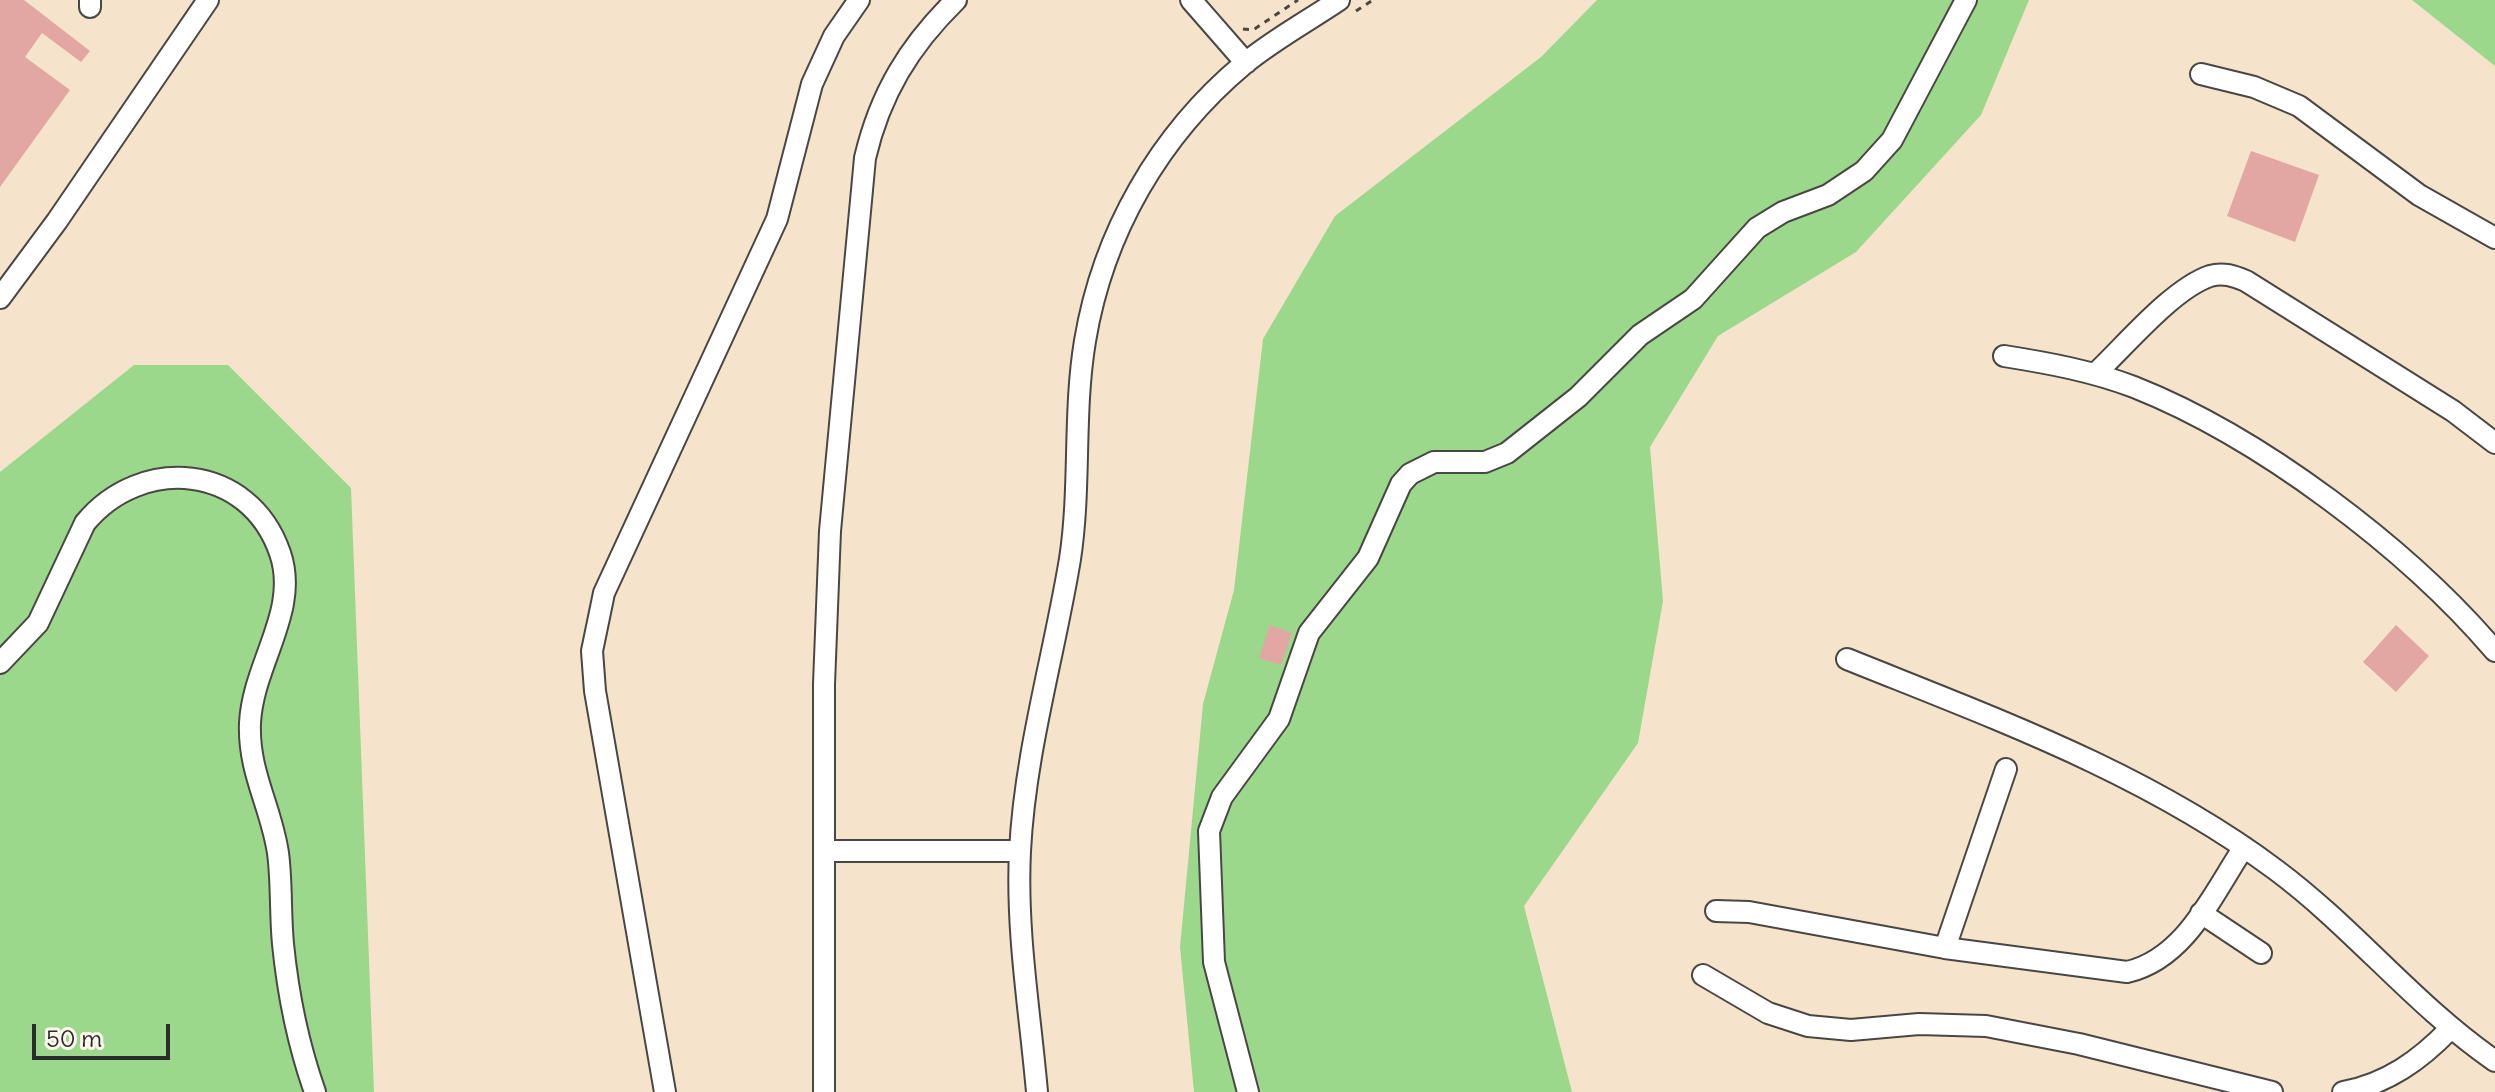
<!DOCTYPE html>
<style>
body{margin:0}
#map{position:relative;width:2495px;height:1092px;overflow:hidden;background:#f6e3cb;font-family:Delius,sans-serif}
canvas{display:block}
.scale{position:absolute;left:32px;top:1024px;width:138px;height:36px;box-sizing:border-box;border:4px solid #2b2b2b;border-top:0;padding-left:10px;font-size:24px;line-height:28px;white-space:nowrap;color:#2b2b2b;-webkit-text-stroke:6px #fbf7ec;paint-order:stroke}
</style>
<div id="map">
<canvas width="2495" height="1092"></canvas>
<div class="scale">50 m</div>
</div>
<script>
const g = document.querySelector('canvas').getContext('2d');
g.lineJoin = 'round';
function paint(path, color) {
  g.fillStyle = color;
  g.fill(path, 'evenodd');
}
function trace(path, color, width, dash) {
  g.strokeStyle = color;
  g.lineWidth = width;
  g.lineCap = dash ? 'butt' : 'round';
  g.setLineDash(dash || []);
  g.stroke(path);
}
const green = new Path2D(`
 M1597,0H2029L1981,115L1856,252L1718,336L1650,447L1663,601L1638,743L1524,906L1572,1092H1194L1180,947L1203,704L1234,590L1263,339L1335,216L1541,57Z
 M2412,0H2495V66Z
 M134,365H228L351,488L374,1092H0V472Z`);
const building = new Path2D(`
 M0,0H24L90,51L81,62L42,33L25,57L70,90L0,187Z
 M2251,151L2319,175L2295,242L2227,216Z
 M1270,625L1292,633L1281,665L1259,658Z
 M2396,625L2429,656L2396,692L2363,662Z`);
const path = new Path2D(`
 M1356,11L1373,0
 M1243,29L1253,30L1298,0`);
const minor = new Path2D(`
 M90,0V7
 M1191,0L1246,63
 M2201,74L2254,87L2299,106L2419,195L2495,238
 M0,298L57,221L208,0
 M2004,356C2048,363 2092,371 2134,387C2260,437 2407,548 2495,651
 M2095,374C2125,346 2172,289 2210,276C2223,272 2234,276 2246,281L2453,411L2495,443
 M1847,659C1996,719 2146,773 2276,870C2354,928 2415,1006 2495,1061
 M0,663L38,623L85,523C141,455 249,463 280,553C300,611 253,663 250,723C248,772 271,806 278,853C282,883 280,913 283,944C288,994 298,1044 315,1092
 M824,851H1020
 M1716,911L1749,912L1945,948L2127,972C2185,959 2213,894 2244,847
 M2201,913L2261,953
 M1945,948L2006,769
 M1703,975L1768,1013L1808,1026L1851,1030L1919,1024L1986,1026L2079,1044L2272,1092
 M665,1092L595,691L592,651L604,593L777,219L812,84L834,36L859,0
 M824,1092V684L830,531L865,158C880,94 909,46 956,0
 M1037,1092C1030,1012 1016,932 1020,851C1025,752 1054,656 1070,559C1081,487 1073,413 1085,341C1103,233 1159,135 1244,64C1273,40 1308,21 1339,0
 M1248,1092L1214,962L1209,831L1222,797L1279,719L1309,633L1368,558L1401,484L1410,474L1434,462H1485L1507,453L1578,397L1640,335L1693,299L1757,228L1783,212L1828,195L1864,171L1892,140L1966,0
 M2343,1092C2387,1084 2420,1060 2450,1029`);
paint(green, '#9cd88c');
paint(building, '#e3a7a3');
trace(minor, '#494743', 24);
trace(path, '#494743', 3, [6, 6]);
trace(minor, '#fff', 20);
</script>
